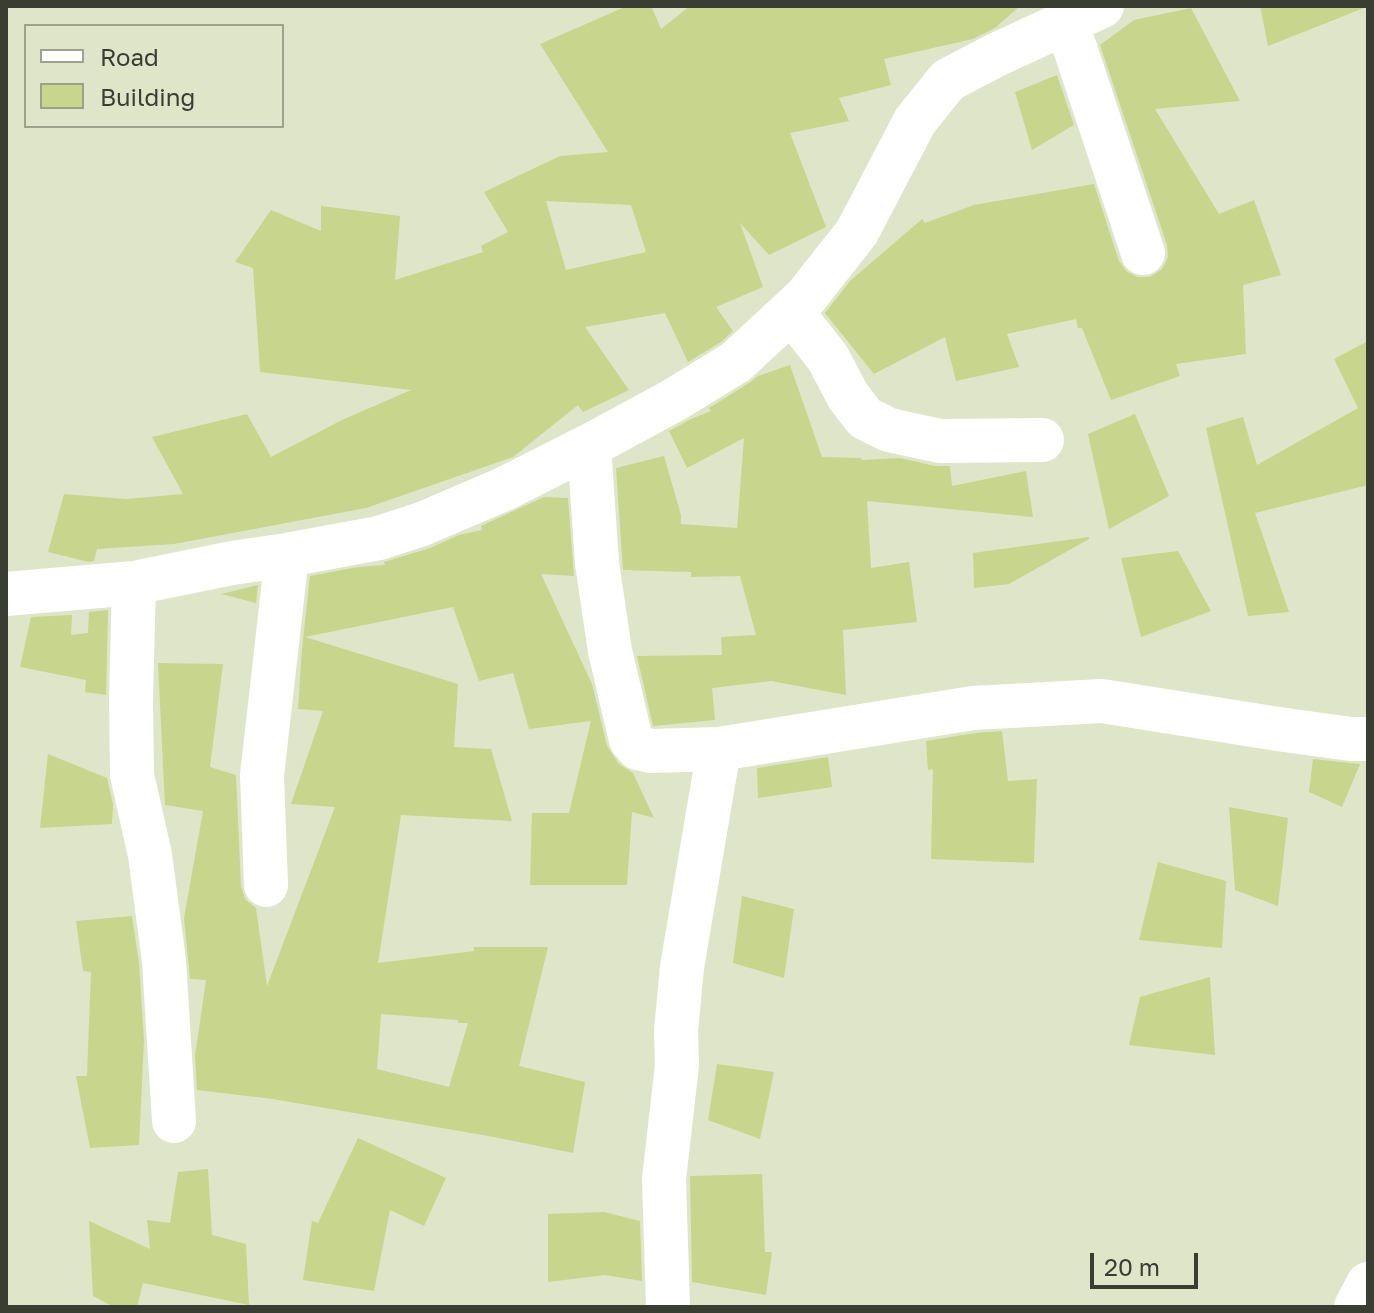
<!DOCTYPE html>
<style>
body{margin:0}
#map{position:relative;width:1374px;height:1313px;overflow:hidden;background:#dfe5c9;font-family:"Golos Text",sans-serif}
canvas{display:block}
.frame{position:absolute;inset:0;border:8px solid #3a3d32;pointer-events:none}
.legend{position:absolute;left:24px;top:24px;width:260px;height:104px;box-sizing:border-box;background:#dfe5c9;border:2px solid #9da28d;margin:0;padding:10px 14px;list-style:none;font-size:24px;color:#3a3d32}
.legend li{display:flex;align-items:center;gap:16px;height:40px}
.legend b{width:40px;border:2px solid #9da28d}
.scale{position:absolute;left:1090px;top:1253px;width:108px;height:36px;box-sizing:border-box;border:4px solid #3a3d32;border-top:0;padding-left:10px;font-size:24px;line-height:28px;white-space:nowrap;color:#3a3d32;-webkit-text-stroke:6px #dfe5c9;paint-order:stroke}
</style>
<div id="map">
<canvas width="1374" height="1313"></canvas>
<div class="frame"></div>
<ul class="legend">
<li><b style="height:10px;background:#fff"></b>Road</li>
<li><b style="height:22px;background:#c8d58c"></b>Building</li>
</ul>
<div class="scale">20 m</div>
</div>
<script>
const g = document.querySelector('canvas').getContext('2d');
g.lineJoin = 'round';
function paint(path, color) {
  g.fillStyle = color;
  g.fill(path, 'evenodd');
}
function trace(path, color, width, dash) {
  g.strokeStyle = color;
  g.lineWidth = width;
  g.lineCap = dash ? 'butt' : 'round';
  g.setLineDash(dash || []);
  g.stroke(path);
}
const building = new Path2D(`
 M627,6H651L661,29L690,6H1020L995,28L973,39L884,59L891,85L839,98L849,121L790,133L826,227L769,255L740,223L763,287L716,307L733,331L721,342L688,362L665,313L585,327L629,390L583,412L578,405L513,457L366,508L174,544L97,549L94,561L89,562L48,552L64,494L126,499L183,494L152,437L247,414L271,457L342,420L411,390L260,372L253,268L235,262L271,210L321,231V206L400,216L395,280L483,252L481,246L508,232L484,192L560,156L608,152L540,44ZM546,201L631,205L646,252L566,270Z
 M1260,6H1363L1364,8L1268,46Z
 M1191,8L1240,101L1155,109L1219,214L1254,200L1281,275L1243,285L1246,354L1176,364L1180,376L1111,400L1082,328H1078L1076,319L1007,334L1019,367L956,381L945,337L874,374L825,313L850,281L922,219L925,223L974,205L1094,184L1119,261L1126,271L1137,277H1150L1162,269L1168,257L1167,245L1100,45L1134,20Z
 M1057,75L1074,125L1032,150L1015,92Z
 M1368,341V485L1255,513L1289,612L1248,616L1206,428L1243,417L1257,465L1358,408L1334,359Z
 M790,365L822,457L861,458L862,460L900,458L935,466H950L952,486L1026,471L1033,517L867,501L871,568L909,562L917,622L843,630L846,695L771,681L712,688L715,720L653,726L637,656L722,655L721,637L756,635L740,576L691,577V572L623,570L616,468L664,456L681,515V524L737,528L744,438L687,468L669,431L691,419L711,411L709,408L749,383L758,376Z
 M1135,414L1169,496L1109,529L1088,434Z
 M544,497L568,498L574,576L541,574L592,684L607,746L619,764L633,773L654,818L632,812L627,885H530L532,813H569L591,721L529,729L513,673L479,681L453,607L305,637L458,684L454,747L491,749L512,821L401,815L378,963L474,951V947H548L519,1066L585,1082L573,1153L494,1137L273,1099L197,1090L195,1056L206,980L190,979L184,918L203,811L165,805L158,663L223,664L210,767L236,775L241,886L245,899L256,908L267,986L335,807L291,804L323,711L298,709L302,649L310,576L358,567L385,565L384,562L430,548L459,535L482,530L481,526ZM381,1014L458,1020V1023H468L449,1087L377,1069Z
 M1089,537V539L1009,584L974,588L973,553Z
 M1178,551L1211,611L1141,637L1121,558Z
 M258,585L256,603L221,594Z
 M108,610L106,695L85,692L86,680L20,667L31,617L72,615L71,635L88,633L89,612Z
 M1002,731L1008,781L1037,779L1034,863L931,859L933,769L928,770L926,741L976,733Z
 M48,754L107,778L113,804L112,824L40,828Z
 M828,757L832,787L758,798L757,768Z
 M1313,759L1360,764L1342,807L1309,792Z
 M1229,807L1288,818L1278,906L1235,890Z
 M1158,862L1226,881L1222,948L1139,940Z
 M742,896L794,909L784,978L733,963Z
 M132,916L139,963L144,1040L139,1145L90,1148L76,1076H87L91,972L83,971L76,921Z
 M1210,977L1215,1055L1129,1045L1140,997Z
 M717,1064L774,1072L760,1139L708,1120Z
 M358,1138L446,1178L424,1226L390,1210L374,1291L303,1280L312,1221L318,1223Z
 M208,1169L212,1235L246,1244L249,1305L143,1283L137,1307H114L93,1296L89,1221L150,1249L147,1220L170,1223L178,1172Z
 M762,1174L765,1252H772L766,1295L692,1282L690,1176Z
 M604,1212L640,1221L642,1281L605,1275L548,1282V1214Z`);
const minor = new Path2D(`
 M1060,26L1074,45L1143,253
 M791,311L828,358L848,396L865,418L889,430L940,441L1042,440
 M589,446L597,563L610,651L631,740L638,748L651,751L719,749L973,708L1102,701L1278,729L1351,739H1368
 M134,583L131,699L132,775L150,855L164,961L174,1121
 M6,594L134,583L232,563L287,555L379,538L422,524L504,489L589,446L674,400L736,362L805,298L857,232L915,121L948,80L998,54L1102,6
 M266,885L262,775L287,555
 M668,1307L664,1179L677,1065L676,1031L682,967L719,749
 M1356,1307L1368,1284`);
paint(building, '#c8d58c');
trace(minor, '#fff', 44);
</script>
